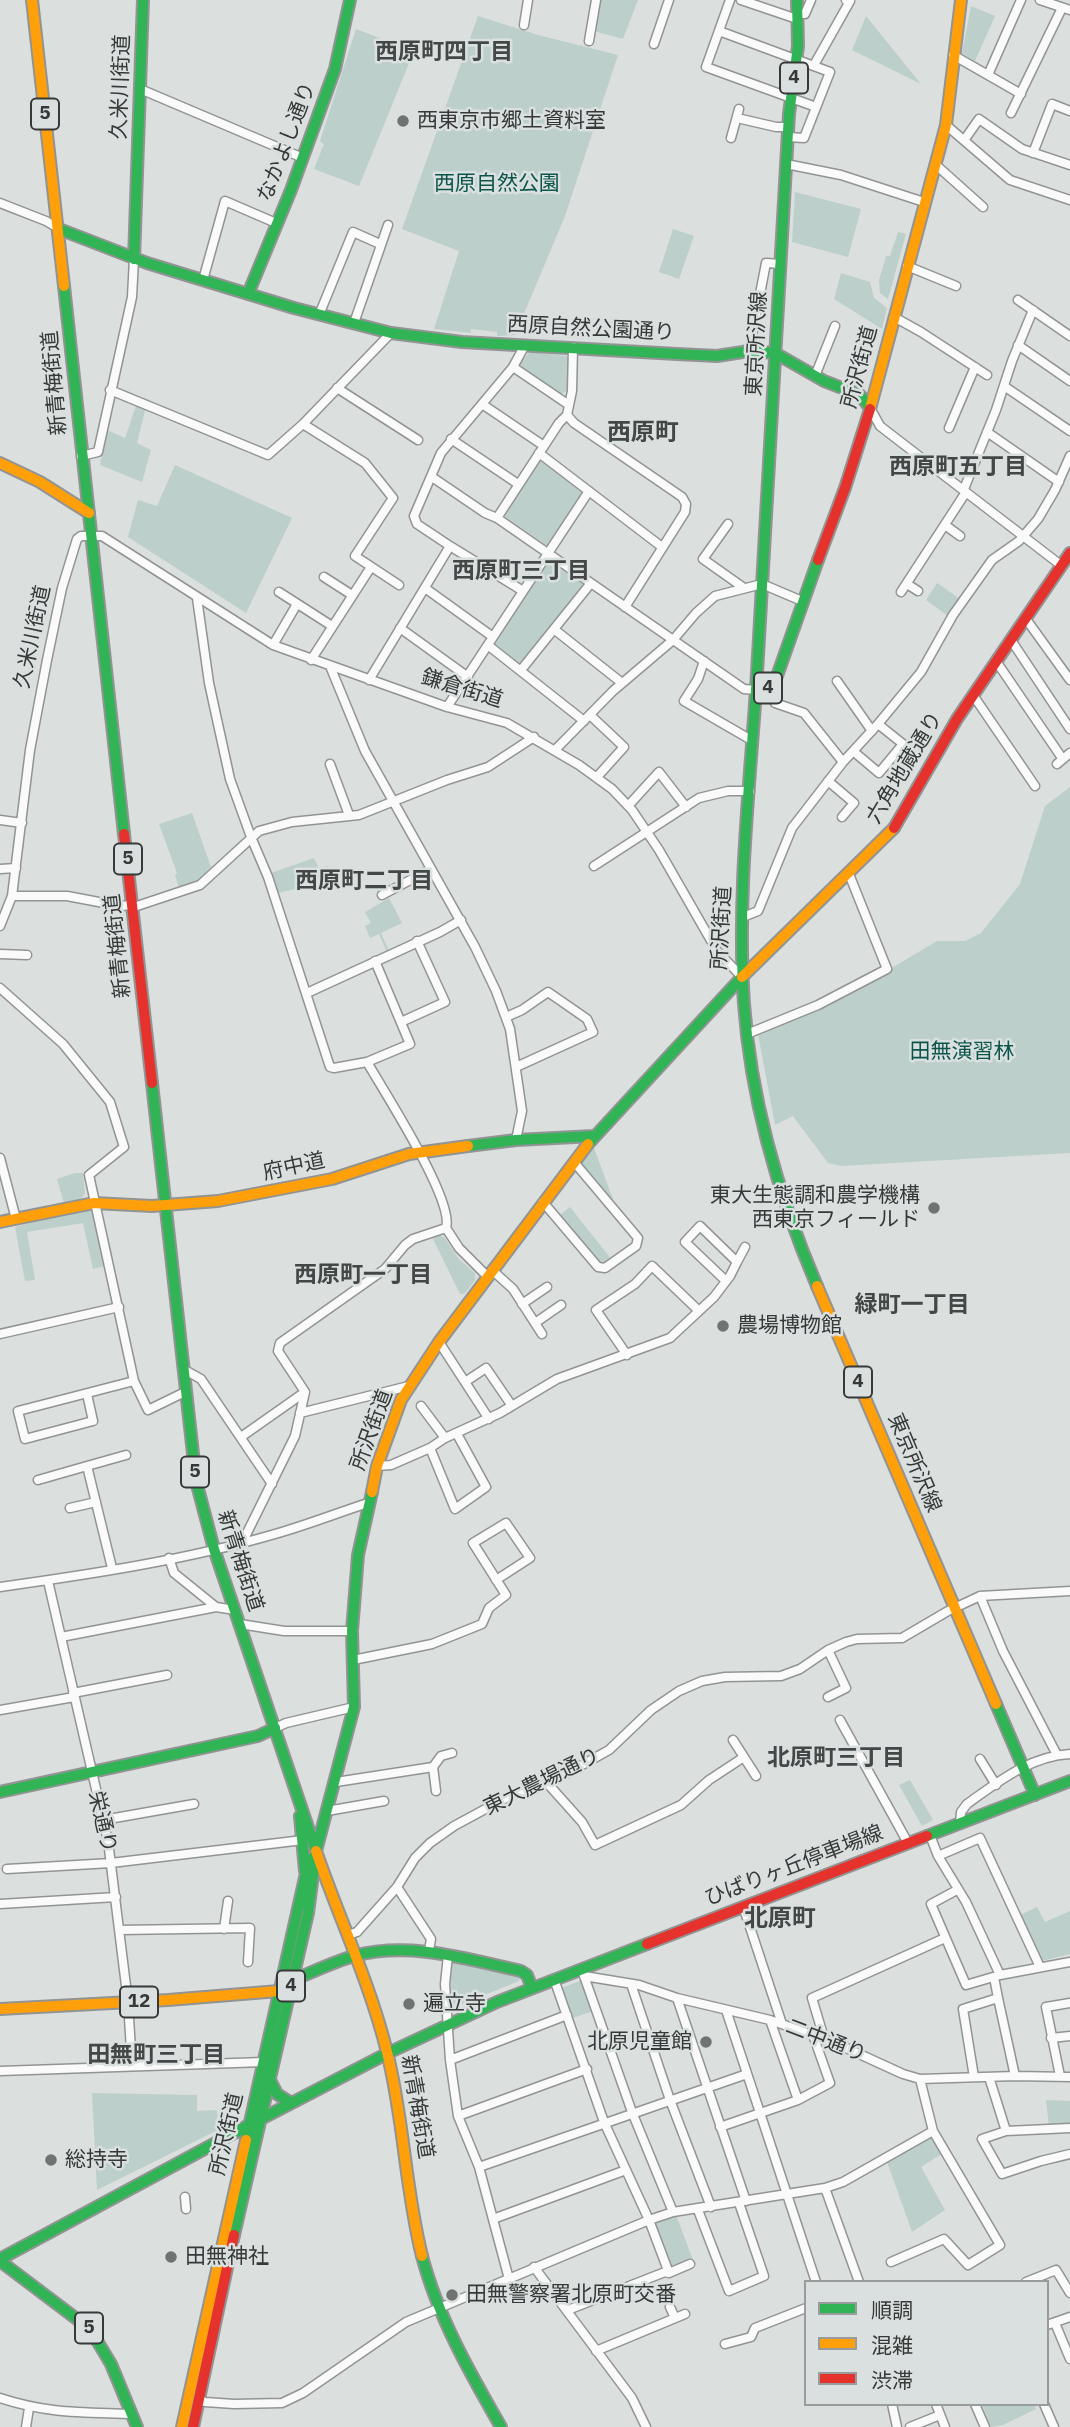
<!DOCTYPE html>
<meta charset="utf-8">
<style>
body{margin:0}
#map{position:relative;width:1070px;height:2427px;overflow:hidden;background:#dbdfde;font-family:"IBM Plex Sans","Noto Sans JP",sans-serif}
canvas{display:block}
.legend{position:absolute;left:804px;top:2280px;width:245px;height:126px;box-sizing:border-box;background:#dae0df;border:2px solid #989d9c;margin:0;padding:9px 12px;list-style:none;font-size:21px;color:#363938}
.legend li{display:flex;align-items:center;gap:14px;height:35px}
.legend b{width:35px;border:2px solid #989d9c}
</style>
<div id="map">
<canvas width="1070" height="2427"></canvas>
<ul class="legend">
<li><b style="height:9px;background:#30b455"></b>順調</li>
<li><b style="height:9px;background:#ff9f0a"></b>混雑</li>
<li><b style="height:9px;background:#e5322d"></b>渋滞</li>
</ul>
</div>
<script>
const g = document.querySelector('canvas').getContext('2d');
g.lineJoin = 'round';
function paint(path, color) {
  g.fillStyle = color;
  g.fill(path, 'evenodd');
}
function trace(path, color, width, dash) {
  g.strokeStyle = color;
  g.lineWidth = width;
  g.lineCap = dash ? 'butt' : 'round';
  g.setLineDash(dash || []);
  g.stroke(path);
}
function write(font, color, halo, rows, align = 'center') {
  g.font = font + ' "IBM Plex Sans","Noto Sans JP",sans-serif';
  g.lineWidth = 5;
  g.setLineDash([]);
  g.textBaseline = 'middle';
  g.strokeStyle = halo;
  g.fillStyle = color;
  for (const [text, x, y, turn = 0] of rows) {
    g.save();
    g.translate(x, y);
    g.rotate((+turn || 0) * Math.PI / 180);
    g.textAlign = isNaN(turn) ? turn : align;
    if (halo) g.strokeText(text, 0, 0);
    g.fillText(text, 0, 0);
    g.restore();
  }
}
const green = new Path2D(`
 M599,0H638L623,39L594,31Z
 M971,6L995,16L975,61L962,53Z
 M478,16L538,35L618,55L565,216L515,335L497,336V332L471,329V333L434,329L459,251L402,229Z
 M866,16L921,84L852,50Z
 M356,29L414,51L359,186L314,169L324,144L320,141Z
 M795,192L861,209L848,257L792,242Z
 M673,229L694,236L679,279L659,272Z
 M898,232L906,234L888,299L880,293L879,280L886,256H890Z
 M841,273L870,282L874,298L887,308L882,329L834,299Z
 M530,352L567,356L569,361L567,391L559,395L522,370L520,363Z
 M137,403L146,407L137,443L151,450L142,482L100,465L107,430L125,438Z
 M542,457L586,491L549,547L503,515Z
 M175,465L292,518L246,613L128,537L138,500L157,506Z
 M547,560L586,586L521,668L493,645Z
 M937,583L960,599L948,616L926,600Z
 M1070,787V1153L841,1166L828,1163L793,1116L775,1125L758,1034L870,981L937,941H965L981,933L1020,884L1045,806Z
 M192,813L211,867L200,880L179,887L175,875L177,873L159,824Z
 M314,858L319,869L327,866L333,888L314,885L277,893L271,873Z
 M389,898L402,923L381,933L389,951L387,952L379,934L370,938L365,926L371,923L365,912Z
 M594,1148L614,1202L581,1164Z
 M75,1173H83L85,1193L82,1198L64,1203L57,1179Z
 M570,1207L612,1260L600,1264L559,1216Z
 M87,1208L92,1212L105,1266L93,1269L83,1223L27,1232L35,1280L25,1281L15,1227Z
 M438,1235L444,1237L459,1259L475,1273V1280L464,1294H460L433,1239Z
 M910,1780L933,1820L922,1826L899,1785Z
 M1037,1907L1045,1922L1070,1911V1954L1038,1962L1018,1916Z
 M450,1962L519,1977V1981L452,2008Z
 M582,1980L593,2011L573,2018L562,1988Z
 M92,2093L197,2095V2111L217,2110L218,2130L97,2190Z
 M1046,2100L1070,2101V2126L1049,2127Z
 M933,2134L943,2153L921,2167L945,2210L912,2232L886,2159Z
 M676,2215L693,2260L669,2270L652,2220Z
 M982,2404H1034L1036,2409L1003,2425L991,2427Z`);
const street = new Path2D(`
 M730,0L706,67L816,107
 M741,0L797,19
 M1040,0L1070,10
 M797,13L805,14L811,0
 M524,25L528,0
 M719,31L830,72L804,138L788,137
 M589,41L596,0
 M654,44L669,0
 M953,55L1021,94
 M814,65L850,1L846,0
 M988,75L1021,0
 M140,89L303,158
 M1011,113L1062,8
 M737,118L776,127H788
 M946,125L1010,180L1070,200
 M731,138L739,109
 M965,139L979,119L1022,149L1070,165
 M1033,153L1052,104L1070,111
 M786,164L841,175L924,202
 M935,164L983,207
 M0,203L46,221L58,228
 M907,266L956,286
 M203,280L225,201L276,223
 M1018,300L1070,336
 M319,315L353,232L380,244
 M894,317L921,332L987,375
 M354,323L388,225
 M1018,345L1070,381
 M749,351L766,263L781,264
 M513,367L569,405
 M815,376L835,326
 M1004,386L1070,431
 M337,388L418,440
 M110,390L268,455L303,424L391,333
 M482,404L544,446
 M870,408L880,426L889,433L1062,566
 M567,415L574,423L682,497L686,504L685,512L625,607
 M303,424L365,463L393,498L355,556L399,585
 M949,428L975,367
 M987,432L1059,482
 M451,439L518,484
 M539,453L662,547
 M81,456L98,452L132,297L134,259
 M432,477L485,513L497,518L744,689L756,690
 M964,489L996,410L1012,361L1033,310
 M497,518L559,423L567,415L572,391L573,347
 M728,524L703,559L744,588
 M945,525L960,536
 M450,546L523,591
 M324,577L352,595
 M907,584L918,591
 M425,588L493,637
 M279,592L332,626
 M901,592L966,492
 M197,598L209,683L230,779L251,837L268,877L330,1067L334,1068L367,1062L410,1044L375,961
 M1026,619L1070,680
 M400,628L468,677
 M555,630L622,683
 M1011,640L1070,729
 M273,645L297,604
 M489,646L584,721
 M311,660L371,567
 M704,661L698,679L684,701L753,741
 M996,661L1062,758
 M330,666L365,751L475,947L496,991L510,1029L522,1111L516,1140
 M521,670L591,583
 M369,680L450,546L417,524L414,516L441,453L513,367L525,345
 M837,681L872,731
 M769,688L775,703L804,713L843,762
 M973,695L1035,786
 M447,707L589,491
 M590,715L624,747L597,777
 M555,750L613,691L673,640L696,613L715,596L762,584L802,601
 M853,751L879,773L903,744L878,724
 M330,764L349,815
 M1057,764L1070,753
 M828,781L854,803L842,817
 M628,806L659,772L686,807
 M0,820L22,823
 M594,866L699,798L728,791H750
 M0,869L16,868
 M382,895L431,869
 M12,896H67L120,906L133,905
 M134,907L200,885L259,831L292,822L359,815L447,780L488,767L534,737
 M743,917L758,911L792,828L843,762L878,724L921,672L953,615L992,560L1019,541L1038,519L1055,490L1070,456
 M0,926L12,896L30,750L47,660L62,588L77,539L81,536H102L273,645L447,707L507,723L579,765L612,789L632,810L659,850L717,951L742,977
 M0,954L27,955
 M0,988L63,1044L110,1102L124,1147L89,1175L134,1381L148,1410L185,1392
 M307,993L440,932L461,920
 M506,1017L522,1010L548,992L587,1019L593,1032L516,1067
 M401,1022L445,1002L417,941
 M747,1034L818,1005L887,969L849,874
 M367,1062C383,1090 455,1201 446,1228L459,1248L488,1277
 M0,1158L16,1219
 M543,1202L598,1267L605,1268L636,1246L638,1238L574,1162
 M737,1262L745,1247
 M492,1270L513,1289L542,1334
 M522,1304L547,1287
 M535,1323L561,1305
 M0,1334L119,1307
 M439,1342L489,1419
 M627,1355L596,1310L635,1284L652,1266L698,1310
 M183,1369L201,1379L272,1484
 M465,1382L486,1368L512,1406
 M87,1394L93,1421L25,1439L18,1411L134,1381
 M421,1406L445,1438
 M300,1413L409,1386
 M241,1437L305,1392
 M430,1448L455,1509L486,1487L457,1434
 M87,1466L126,1455
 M377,1466L391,1465L430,1448L445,1438L500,1413L557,1379L670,1338L714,1297L730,1276L737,1262L700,1226L685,1242L726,1281
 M38,1480L87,1466L112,1568
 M70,1508L96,1502
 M242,1543L295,1436L305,1392L278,1351L280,1343L385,1269L405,1245L413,1239L446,1228
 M169,1558L174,1573L216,1607
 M48,1581L108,1841L128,2002L132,2066
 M0,1587C92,1574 186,1560 275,1534C307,1525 337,1513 368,1503
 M980,1596L1003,1651L1057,1755
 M240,1624L284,1631H352
 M61,1637L216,1607L235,1610
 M353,1660L432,1644L482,1624L489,1608L506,1595L473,1543L506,1523L530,1558L496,1580
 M73,1693L167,1675
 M828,1697L846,1688L828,1650
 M0,1710L74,1697
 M840,1720L908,1843
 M275,1728L286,1723L354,1707
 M733,1740L756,1776
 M980,1759L996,1785
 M433,1767L436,1791
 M336,1782L433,1767L441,1756L452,1753
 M548,1784L582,1822L595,1845L681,1805L709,1780L744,1757
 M327,1811L384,1801
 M103,1820L194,1804
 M960,1823L961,1812L967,1804C998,1782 1030,1756 1070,1754
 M930,1835L938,1856L966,1902L1000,1975L1070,1962
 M938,1856L980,1838L1040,1967
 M7,1869L111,1863L303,1840
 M397,1887L431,1939L429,1950
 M957,1890L931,1904L966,1985L1000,1975
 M0,1904L116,1897
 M743,1906L782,2024
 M224,1929L228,1901
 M119,1930L250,1928L248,1962
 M348,1935L357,1932L397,1887L415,1858L430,1843L454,1826L515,1793L548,1784L609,1750L651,1710L679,1691L702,1681L725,1677L781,1676L800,1669L828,1650L846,1642L857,1639L902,1638L948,1611L980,1596L1070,1591
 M448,1955L445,1984L450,2060L458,2116L479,2167L509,2279
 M583,1973L632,2112L673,2212
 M584,1976L639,1985L677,1998L770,2020L833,2042L903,2074L920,2079L1015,2076L1070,2077
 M994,1977L998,1998
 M554,1979L604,2122L649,2220L669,2273
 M631,1984L670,2100L711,2207
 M677,1998L746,2201
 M726,2010L816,2282
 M770,2020L798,2100
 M824,2038L812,1998L945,1938
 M1051,2038L1070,2036
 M450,2060L567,2015
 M0,2071L264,2062
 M1060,2076L1046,2007L1070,2003
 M974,2077L963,2009L998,1998L1015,2076
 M989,2077L1006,2131L982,2139L1002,2174L1041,2161L1070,2154
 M458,2116L587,2069
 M720,2127L798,2100L830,2083L813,2035
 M1006,2131L1070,2128
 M479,2167L747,2074
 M825,2188L859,2282
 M185,2197L186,2209
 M698,2210L729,2291L764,2276L739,2203
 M493,2219L626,2170
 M891,2262L944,2239L968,2265L1000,2245L933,2131
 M534,2267L632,2398L646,2427
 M1026,2282L1056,2270L1070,2293
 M670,2307L675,2318
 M568,2310L665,2272L669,2273L690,2264
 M1055,2323L1070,2359
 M1047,2325L1070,2317
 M725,2344L751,2337L755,2328L806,2308
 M596,2351L685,2314
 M0,2398C49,2414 82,2412 132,2414
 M199,2399L205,2402L234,2404L282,2403L303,2393L406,2322L649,2220L673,2212L825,2188L843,2182L933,2131L920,2079
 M892,2404L897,2427
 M936,2404L945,2427
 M975,2404L985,2427
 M1044,2404L1054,2427
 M26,2427L29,2408
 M910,2427L940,2415`);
const fast = new Path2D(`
 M59,229L147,263L294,308L391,333L462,342L677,354L717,356L749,351L775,353L824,381L860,395L870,408
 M134,259L143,0
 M64,286L124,834
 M248,294L291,190L335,69L350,0
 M756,690L789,114L798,46L797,0
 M152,1083L196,1481L214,1549L316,1851
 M588,1144L742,977
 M468,1146L516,1140L594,1136
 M817,1286C779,1197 751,1101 744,1004C737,899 749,794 756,690L769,688L777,676L818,560
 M996,1704L1035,1795
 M0,1792L258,1736L275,1728
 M300,1816L305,1871
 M927,1836L1070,1781
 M293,1980C313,1972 333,1962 354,1956C410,1941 466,1959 521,1971L527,1975L532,1988
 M270,2080L277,2094L291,2103
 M255,2122L388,2053L497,2002L647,1944
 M246,2140L306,1873L313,1858
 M234,2235L308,1913L316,1851L354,1707L352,1631L358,1555L372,1492
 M422,2256C438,2317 470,2373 501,2427
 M0,2259L249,2125
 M0,2261L90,2329L111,2364L137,2427`);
const slow = new Path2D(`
 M32,0L64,286
 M870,409L946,125L961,0
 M0,463L40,482L89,513
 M742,977L894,828
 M0,1222L94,1203L152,1206L218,1201L332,1179L409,1154L468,1146
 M817,1286L996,1704
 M372,1492L377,1466L401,1400L439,1342L588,1144
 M316,1851C339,1918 370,1983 387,2052C404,2119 405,2189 422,2256
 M0,2009L168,2000L279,1991
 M182,2427L246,2140`);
const jam = new Path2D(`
 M818,560L845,488L870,409
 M894,828L957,719L1070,553
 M124,834L152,1083
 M647,1944L927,1836
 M193,2427L234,2235`);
const markers = [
 [403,121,7,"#707372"],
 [934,1208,7,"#707372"],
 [723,1326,7,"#707372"],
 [409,2004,7,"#707372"],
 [706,2042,7,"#707372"],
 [51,2160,7,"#707372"],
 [171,2257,7,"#707372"],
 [452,2295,7,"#707372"]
];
const shields = [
 [794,78,28],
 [45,114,28],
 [768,688,28],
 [128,859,28],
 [858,1382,28],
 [195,1472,28],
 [291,1986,28],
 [139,2002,38],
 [89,2328,28]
];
const shieldNames = [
 ["4",794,78],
 ["5",45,114],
 ["4",768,688],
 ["5",128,859],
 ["4",858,1382],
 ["5",195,1472],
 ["4",291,1986],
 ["12",139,2002],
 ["5",89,2328]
];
const streetNames = [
 ["久米川街道",121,87,-88],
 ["なかよし通り",287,142,-69],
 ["西原自然公園通り",591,329,3],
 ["東京所沢線",757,344,-87],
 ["所沢街道",860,367,-75],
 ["新青梅街道",55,383,-95],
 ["久米川街道",33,637,-78],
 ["鎌倉街道",462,689,17],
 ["六角地蔵通り",905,768,-59],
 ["所沢街道",722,928,-87],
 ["新青梅街道",118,946,-96],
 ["府中道",294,1167,-12],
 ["所沢街道",372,1430,-70],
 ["東京所沢線",914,1463,67],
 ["新青梅街道",240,1561,72],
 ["東大農場通り",542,1782,-26],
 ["栄通り",102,1822,77],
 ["ひばりヶ丘停車場線",794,1866,-21],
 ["二中通り",826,2041,21],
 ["新青梅街道",417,2107,80],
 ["所沢街道",227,2134,-77]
];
const poiNames = [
 ["西東京市郷土資料室",417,121],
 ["東大生態調和農学機構",920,1196,"right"],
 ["西東京フィールド",920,1220,"right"],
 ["農場博物館",737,1326],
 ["遍立寺",423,2004],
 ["北原児童館",692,2042,"right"],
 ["総持寺",65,2160],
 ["田無神社",185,2257],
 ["田無警察署北原町交番",466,2295]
];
const parkNames = [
 ["西原自然公園",497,184],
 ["田無演習林",962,1052]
];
const neighbourhoodNames = [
 ["西原町四丁目",444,52],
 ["西原町五丁目",958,467],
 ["西原町三丁目",521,571],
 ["西原町二丁目",364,881],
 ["西原町一丁目",363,1275],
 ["緑町一丁目",912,1305],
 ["北原町三丁目",836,1758],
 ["田無町三丁目",156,2055]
];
const quarterNames = [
 ["西原町",643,433],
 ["北原町",780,1919]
];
paint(green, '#bccfcb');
trace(street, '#929494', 11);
trace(fast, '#929494', 14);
trace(slow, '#929494', 14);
trace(jam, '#929494', 14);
trace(street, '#fafafa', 8);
trace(fast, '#30b455', 10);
trace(slow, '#ff9f0a', 10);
trace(jam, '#e5322d', 10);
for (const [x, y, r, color] of markers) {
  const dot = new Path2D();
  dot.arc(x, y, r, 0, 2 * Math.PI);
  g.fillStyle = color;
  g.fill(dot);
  trace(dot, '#dae0df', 2.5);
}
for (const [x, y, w] of shields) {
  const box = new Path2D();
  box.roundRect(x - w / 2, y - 15.5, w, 31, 5);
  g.fillStyle = '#dae0df';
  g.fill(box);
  trace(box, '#363938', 2);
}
write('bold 19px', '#363938', null, shieldNames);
write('21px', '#363938', '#dae0df', streetNames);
write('21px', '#363938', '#dae0df', poiNames, 'left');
write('21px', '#0b554b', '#dae0df', parkNames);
write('bold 23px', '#434847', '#dae0df', neighbourhoodNames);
write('bold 24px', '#434847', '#dae0df', quarterNames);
</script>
